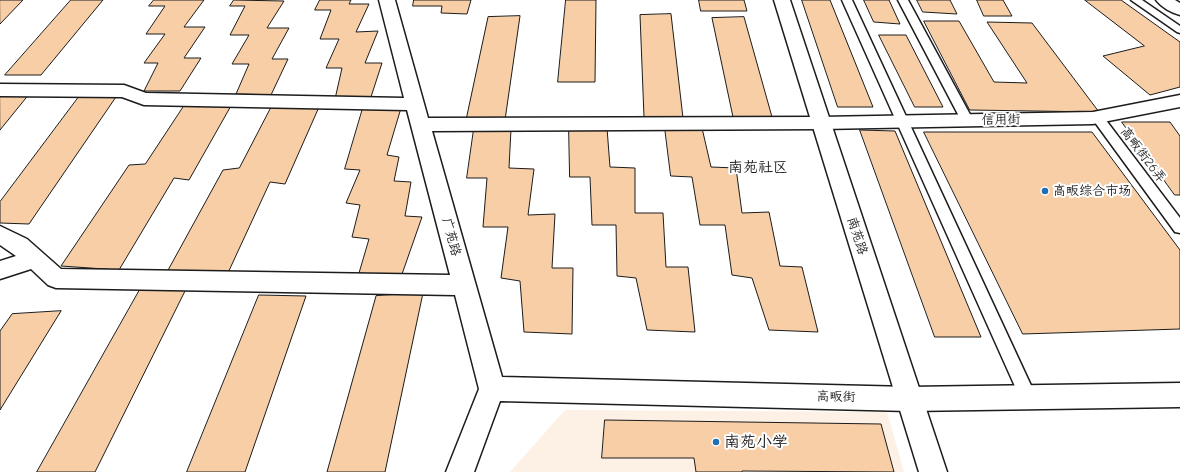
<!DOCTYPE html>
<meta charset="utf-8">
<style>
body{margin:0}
canvas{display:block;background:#fff}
</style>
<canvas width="1180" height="472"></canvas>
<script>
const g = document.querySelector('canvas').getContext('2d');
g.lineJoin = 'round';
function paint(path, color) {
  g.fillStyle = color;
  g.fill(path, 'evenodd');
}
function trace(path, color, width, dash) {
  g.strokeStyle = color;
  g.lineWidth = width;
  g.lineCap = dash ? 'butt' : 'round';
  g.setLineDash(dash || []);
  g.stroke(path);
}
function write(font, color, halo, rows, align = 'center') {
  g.font = font + ' "Comic Neue","LXGW WenKai TC",sans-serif';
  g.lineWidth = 4;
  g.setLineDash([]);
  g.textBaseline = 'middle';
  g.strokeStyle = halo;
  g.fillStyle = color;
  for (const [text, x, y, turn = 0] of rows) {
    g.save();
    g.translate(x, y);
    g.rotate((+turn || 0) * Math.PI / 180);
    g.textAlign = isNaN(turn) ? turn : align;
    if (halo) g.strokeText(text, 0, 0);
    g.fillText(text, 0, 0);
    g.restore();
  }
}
const built = new Path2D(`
 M565,410L887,412L904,472H510Z`);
const building = new Path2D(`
 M0,0H23L0,24Z
 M71,0H103L41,75H5Z
 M154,0H204L184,27H205L184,58H201L180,91H144L158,63H144L165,34H146L165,6H149Z
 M234,0L284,1L267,28H289L272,59H288L271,95L236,94L249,64H232L249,35H230L245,6H230Z
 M320,0H351L349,4H369L356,32L378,31L365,63H382L370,100L335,99L342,68H326L339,39H320L331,10H315Z
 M414,0H471L467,14L441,13L442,6H413Z
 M566,0H596L595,82H558Z
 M699,0H744L747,11H701Z
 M802,0H830L873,107H838Z
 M864,0H889L900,24L874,22Z
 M917,0H950L957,14L923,12Z
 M977,0H1003L1012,16H984Z
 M1085,0H1121L1180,42V87L1150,95L1103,56L1144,46Z
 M671,14L683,118L644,117L640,15Z
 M520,16L505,120H466L488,17Z
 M744,17L772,117H733L712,18Z
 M924,21H959L994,82L1027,83L987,22L1032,23L1099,112L970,110Z
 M879,35H906L943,107H915Z
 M0,93H30L0,130Z
 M81,94H118L29,224L0,223V202Z
 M186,103L232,104L189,180L174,178L119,270L61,266L129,165L145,164Z
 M272,106L319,107L285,184L270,182L227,275L167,272L223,170L239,168Z
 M363,108H401L387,155L399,157L394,181L411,182L405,216L422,217L401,277L359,273L369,239L352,237L360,205L346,203L360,170L345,169Z
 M1122,122H1170L1180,136V195H1175Z
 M569,128H607L610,167L635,168V213H663L666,267H688L695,332L647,330L636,278L617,276L616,225H592L590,177H570Z
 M665,128H702L711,167L736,168L742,213L769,212L780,266L802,267L818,332L769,330L752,278L732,275L725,225H700L692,177L671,176Z
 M474,129H511L509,168L534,169L528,215L555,214L552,268H573L572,334L524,332L520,281L501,278L508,227H483L487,178H467Z
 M860,130L895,131L981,337H935Z
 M924,132H1092L1180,250V329L1023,334Z
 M142,286L187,287L95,472H37Z
 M423,293L385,472H327L376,296Z
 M259,295L306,296L245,472H187Z
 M61,311L0,410V331L12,314Z
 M605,420L881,424L894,472L742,471V472H696L694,458H602Z`);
const service = new Path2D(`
 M842,0H852L1034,392L1036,397L1034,402L1028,404L1022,402Z
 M898,0H908L973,120L971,123H963L961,120Z
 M1131,0H1142L1180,26V33L1177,32Z
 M1098,114L1102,115L1180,218V233L1175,232L1094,121L1092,118L1094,115Z`);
const minor = new Path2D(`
 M379,0H395L428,118L821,117L1093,112L1180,95V107L1093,124L821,129L432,131L502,377L909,387L1180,383V407L909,411L500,401L474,472H446L479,389L455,295L56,288L48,285L31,269L0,279V261L16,256L0,245V226L27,239L61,269L450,275L407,110L144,105L122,97L0,96V84L124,85L146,93L404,98Z`);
const tertiary = new Path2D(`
 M774,0H790L947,472H919Z`);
const secondary = new Path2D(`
 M1156,0H1175L1180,3V15C1172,13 1161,7 1156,0Z`);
const markers = [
 [1045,191,4,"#1f6fb2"],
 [716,442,4,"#1f6fb2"]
];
const streetNames = [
 ["信用街",1001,120,-1],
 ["高畈街26弄",1143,155,53],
 ["南苑路",857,236,72],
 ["广苑路",451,237,75],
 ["高畈街",836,397,1]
];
const poiNames = [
 ["高畈综合市场",1053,191]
];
const quarterNames = [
 ["南苑社区",758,168]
];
const nearPoinames = [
 ["南苑小学",724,442]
];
paint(built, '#fdf0e4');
paint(building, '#f7cea6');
trace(building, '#1c1c1c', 1);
trace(service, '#1c1c1c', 3);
trace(minor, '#1c1c1c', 3);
trace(tertiary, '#1c1c1c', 3);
trace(secondary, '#1c1c1c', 3);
paint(service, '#fff');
paint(minor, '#fff');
paint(tertiary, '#fff');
paint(secondary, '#fff');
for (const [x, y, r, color] of markers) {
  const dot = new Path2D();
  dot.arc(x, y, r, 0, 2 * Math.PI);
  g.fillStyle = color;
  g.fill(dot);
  trace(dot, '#fff', 1.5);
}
write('13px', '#1c1c1c', '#fff', streetNames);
write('13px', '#1c1c1c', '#fff', poiNames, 'left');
write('15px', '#1c1c1c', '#fff', quarterNames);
write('16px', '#1c1c1c', '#fff', nearPoinames, 'left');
</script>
